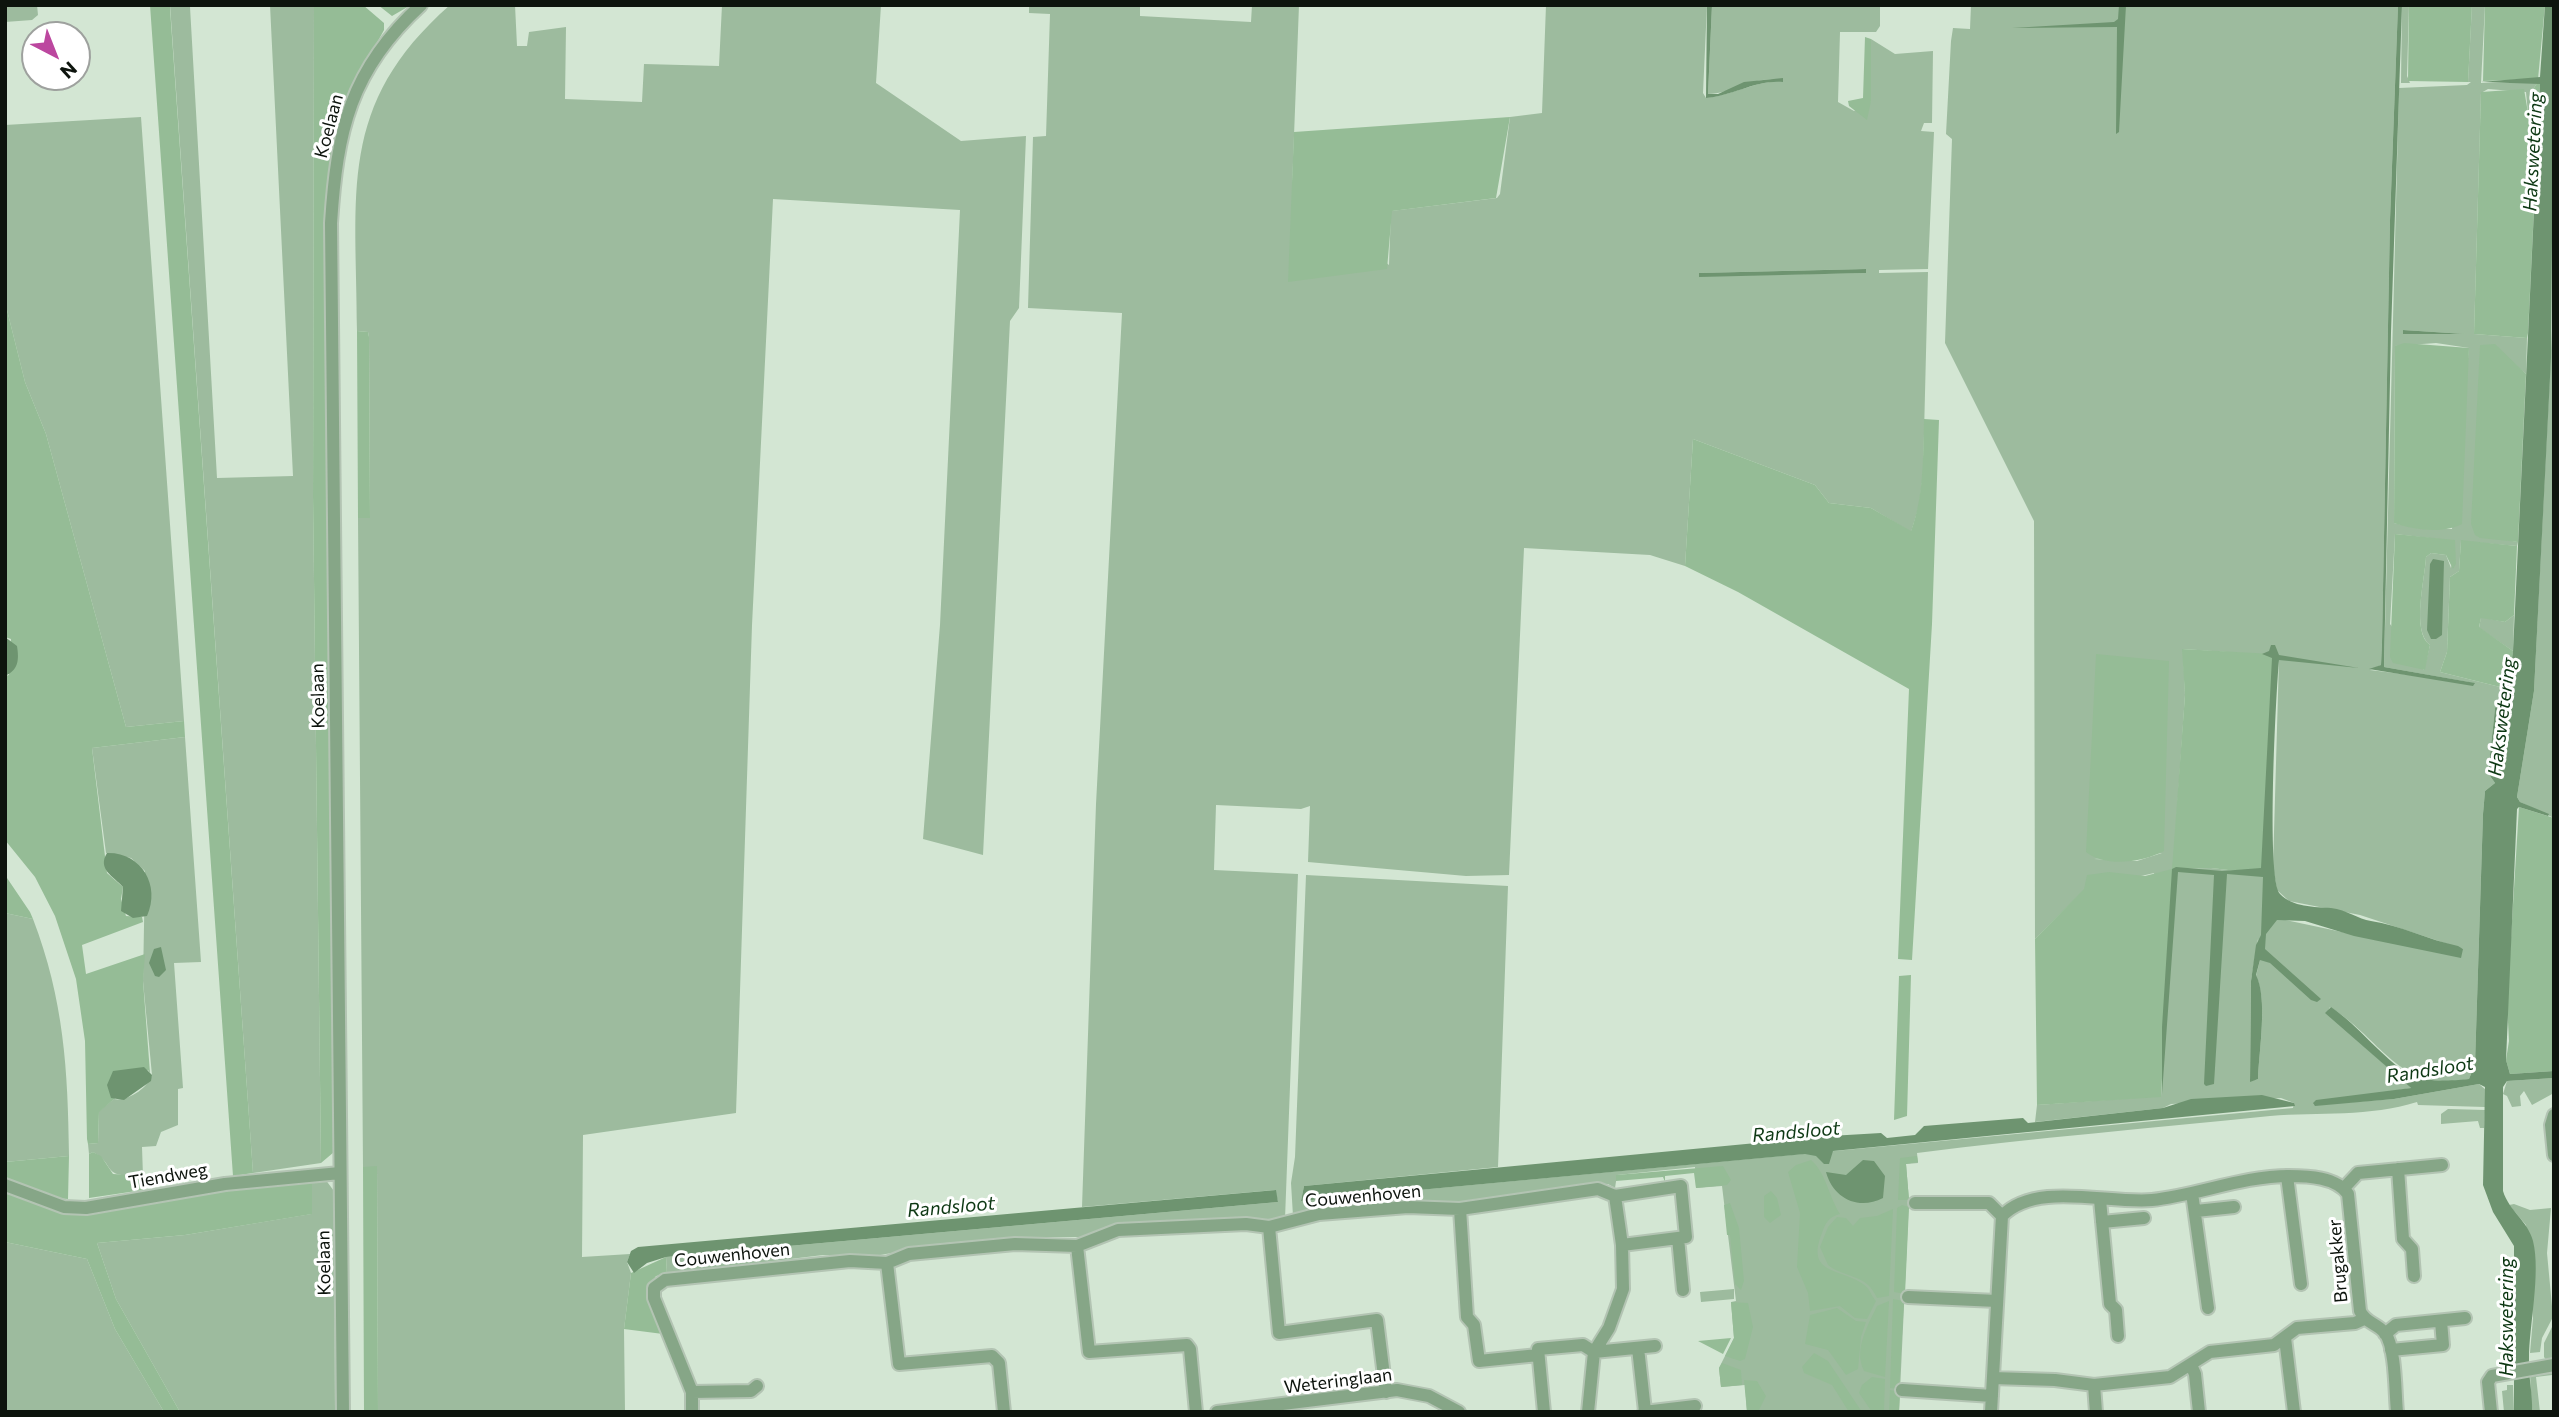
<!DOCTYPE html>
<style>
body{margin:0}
#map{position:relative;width:2559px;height:1417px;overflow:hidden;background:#d3e6d3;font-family:Commissioner,sans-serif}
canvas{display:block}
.frame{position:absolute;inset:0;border:7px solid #0d140d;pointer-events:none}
.north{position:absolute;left:21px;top:21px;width:70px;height:70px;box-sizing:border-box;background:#fff;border:2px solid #9ea19e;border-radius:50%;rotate:138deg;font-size:19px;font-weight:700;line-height:28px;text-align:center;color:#0d140d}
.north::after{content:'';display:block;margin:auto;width:24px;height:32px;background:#bc479f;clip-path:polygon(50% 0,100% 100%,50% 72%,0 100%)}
</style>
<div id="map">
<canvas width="2559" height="1417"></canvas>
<div class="frame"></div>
<div class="north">N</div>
</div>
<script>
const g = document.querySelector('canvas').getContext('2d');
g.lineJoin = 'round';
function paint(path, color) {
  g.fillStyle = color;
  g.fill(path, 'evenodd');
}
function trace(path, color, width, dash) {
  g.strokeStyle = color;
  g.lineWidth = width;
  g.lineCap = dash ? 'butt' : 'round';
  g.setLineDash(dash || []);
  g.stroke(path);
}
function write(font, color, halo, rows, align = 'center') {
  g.font = font + ' Commissioner,sans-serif';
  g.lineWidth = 6;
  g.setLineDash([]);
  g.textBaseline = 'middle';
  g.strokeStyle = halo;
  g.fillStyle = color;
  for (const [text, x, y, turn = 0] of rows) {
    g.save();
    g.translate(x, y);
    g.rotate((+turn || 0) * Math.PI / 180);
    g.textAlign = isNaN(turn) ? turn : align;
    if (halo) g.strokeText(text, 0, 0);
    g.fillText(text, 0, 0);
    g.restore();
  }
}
const green = new Path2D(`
 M5,5H37L38,15L32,20L5,22Z
 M170,5H207L190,7L217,478L293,476L270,5H314L313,496L321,1163L253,1173Z
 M450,5H515L517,46H527L529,32L566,27L565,99L642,102L644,64L719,66L722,5H881L876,83L961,141L1026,136L1019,308L1010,321L983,855L923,839L940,625L960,210L773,199L752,625L736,1113L583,1135L582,1257L630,1254L627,1262L631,1273L624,1329L625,1412H378L377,1167H363L358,518H370L369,337L368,332L357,331C357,194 336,105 450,5Z
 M1029,5H1140V16L1251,22L1252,5H1299L1292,188L1389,265L1391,211L1497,198L1500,194L1510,117L1542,113L1546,5H1707L1703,93L1706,98C1733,95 1755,81 1783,81C1754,74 1735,93 1708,94L1712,5H1880V26L1876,32H1840L1838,102L1854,111L1871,101V39L1895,54L1933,51L1932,123H1924L1921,131L1934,132L1928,269L1879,270V273L1928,272L1923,474L1919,506L1911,532L1871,508L1829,503L1815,485L1693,439L1685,566L1650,555L1524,548L1509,875L1466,876L1308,862L1310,806L1301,809L1216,805L1214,870L1298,874L1285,1219L1080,1237H1017L946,1243L875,1256L823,1255L667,1274L666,1257L1278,1202L1275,1190L1082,1207L1096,804L1122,313L1028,308L1033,137L1046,136L1050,14L1029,13ZM1865,269L1866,273L1699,276V273Z
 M1971,5H2398L2390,220L2382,642L2381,665L2370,670L2474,683L2384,667L2399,88L2467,85L2471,82H2468L2472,5H2485L2481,83H2537L2531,93L2533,119L2528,113L2526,92L2488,89L2481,93L2474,334L2527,338L2526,374L2513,363L2501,539L2518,542L2517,546L2461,541L2459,571L2450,577L2447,652L2440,672L2508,689L2495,708L2494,718L2488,773L2495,783L2485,791L2483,814L2475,1064L2469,1079C2397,1092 2383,1040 2330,1007L2327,1013L2411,1088L2313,1105L2394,1099L2479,1084L2486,1090L2485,1107L2418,1105L2417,1102C2370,1117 2319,1112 2270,1116C2152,1128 2035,1138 1917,1153L1918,1163L1906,1164L1909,1200L1899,1412H1747L1745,1385L1721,1387L1719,1368L1734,1338L1731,1302L1736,1301L1722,1186L1696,1188L1695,1167L1617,1175L1615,1188L1608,1184H1595L1444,1204L1293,1216L1291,1183L1295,1157L1306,875L1508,886L1498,1167L1304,1186L1301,1201L2293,1108L2294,1103L2281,1098L2171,1104L2163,1108L2035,1122L2037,1105L2161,1096L2168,972L2154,873L2085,889L2035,939L2034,521L1945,343L1952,139L1946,134L1951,41L1953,28L1970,29ZM2403,330L2465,334H2466H2403ZM2436,343L2469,348L2452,529L2416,528L2394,523L2395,346ZM2395,534L2455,541L2451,568L2446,555L2431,553L2426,557C2425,579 2411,631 2430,645L2424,670L2390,624ZM2183,649L2256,654L2279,659L2273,867L2277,890L2289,901L2360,915L2463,949L2413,947L2276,918L2263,874L2211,868L2173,869L2185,695ZM2162,853L2137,861L2094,859ZM2258,939L2264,959L2260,960L2256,976C2268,999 2259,1051 2258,1079L2250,1081L2251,980Z
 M2402,5H2409L2407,76L2410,83H2401Z
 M141,117L184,721L126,727L46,434L25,382L5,302V125Z
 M2554,290V818L2520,802L2517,797L2534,691Z
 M2514,615L2513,651L2479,628L2481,617L2505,622Z
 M185,737L201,962L174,963L183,1088L178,1089V1125L161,1132L156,1146L142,1147L143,1176C98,1177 118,1166 93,1152L89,1154L88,1144L98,1143L99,1111L114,1099C127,1102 148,1088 152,1075L143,981L145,871L131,858L106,853L92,748Z
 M5,913L33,919C64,1000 68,1070 69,1156L5,1162Z
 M2554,1078V1093L2532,1105L2524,1091L2520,1096L2521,1106L2512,1107L2507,1096L2503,1094L2507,1081Z
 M2448,1109L2485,1110L2484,1128H2480L2478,1121L2441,1124V1114Z
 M312,1179H325L334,1191L335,1412H180L116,1299L97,1243L185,1235L311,1214Z
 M2514,1204L2530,1210L2551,1208L2547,1253L2553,1317L2542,1338L2540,1352L2530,1353L2533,1318L2526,1225L2509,1205Z
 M5,1242L87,1259L115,1329L164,1412H5Z
 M1734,1289V1299L1701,1302L1700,1292Z
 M2554,1323V1360L2547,1361L2544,1357V1343Z
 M2551,1369L2552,1375L2536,1377L2540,1412H2532L2530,1373Z
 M2507,1385H2513L2514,1412H2504L2502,1391L2507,1390Z`);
const forest = new Path2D(`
 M150,5H170V9L253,1173L233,1176Z
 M314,5H363L384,23V30L361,72L334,149V1152L321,1163L313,496Z
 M378,5H411L392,16Z
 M2409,5H2472L2468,82L2408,81Z
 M2485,5H2545L2538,79L2483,81Z
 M1865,37L1871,39V101L1867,120L1849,106L1848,101L1863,98Z
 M2537,83L2540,84L2528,333L2527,338L2474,334L2481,92L2524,89L2528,113L2533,119L2531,93Z
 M1510,117L1496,198L1392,211L1387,269L1288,282L1294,132Z
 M5,302L25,382L46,434L126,727L184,721L185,737L92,748L107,873L123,887L121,899L126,916L142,917L143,922L82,945L86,974L145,954L143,981L150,1073L148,1070L99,1112L98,1143L88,1144L87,1139L85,1041L76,979L55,916L35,877L5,840V676L9,675L11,639L5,637Z
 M357,331L368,332L369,337L370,518H358Z
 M2404,343L2469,348L2462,524C2443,534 2414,530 2394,523L2395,346Z
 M2495,344L2526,374L2518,542L2480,538L2475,535L2471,524L2480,345Z
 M1924,419L1939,420L1932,624L1912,960L1898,959L1909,689L1738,592L1685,566L1693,439L1815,485L1829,503L1871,508L1911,531C1924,496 1923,457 1924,419Z
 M2395,534L2455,540L2456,564L2453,569L2446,555L2431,553L2426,557C2425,579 2411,632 2430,645L2425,670L2393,663L2390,657Z
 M2461,540L2517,546L2514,615L2505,622L2481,618L2479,627L2513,651L2508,689L2440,672L2447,652L2450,577L2459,571Z
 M2182,649L2273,654L2263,874L2211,868L2173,869L2161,1097L2037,1105L2035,939L2084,889L2087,875L2109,872L2145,876L2172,869L2185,695Z
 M2096,654L2169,661L2164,851C2143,862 2106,868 2086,852Z
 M2519,807L2554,818V1071L2510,1074L2506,1060L2509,1041L2507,1003Z
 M5,875L30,912L33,919L5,913Z
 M1911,975L1907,1116L1894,1120L1899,976Z
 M93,1152L101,1156L113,1174L143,1176V1190L89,1198V1154Z
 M69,1156L68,1199L54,1198L5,1177V1162Z
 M1917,1156L1918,1162L1906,1164L1909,1200H1898L1900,1158Z
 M1811,1160C1826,1173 1829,1197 1840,1214C1830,1216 1825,1223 1822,1233C1805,1275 1841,1268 1863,1284C1870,1288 1871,1296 1876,1301L1867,1319L1855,1318L1840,1306L1810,1311L1808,1293L1797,1267L1800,1213L1788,1172L1796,1165Z
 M377,1166L378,1412H364L363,1167Z
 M1723,1166L1731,1180L1727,1185L1696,1188L1694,1173L1665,1176V1182L1663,1177L1616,1181V1175Z
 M312,1179V1214L185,1235L97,1243L116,1299L180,1412H164L115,1329L87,1259L5,1242V1193L69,1214Z
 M1771,1191L1777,1198L1781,1215L1770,1223L1764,1217V1196Z
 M1730,1203L1739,1228L1744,1281L1741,1290L1735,1284L1730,1235H1727L1724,1205Z
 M1902,1205L1909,1207L1905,1294L1894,1292L1897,1208Z
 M1893,1209L1889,1296L1877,1298C1866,1273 1846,1279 1828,1265L1820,1247L1828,1227L1837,1217L1846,1218L1853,1226L1860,1218L1877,1216Z
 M666,1257L667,1274L656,1276L649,1287L663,1334L624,1329L631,1273Z
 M1893,1299L1904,1301L1899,1389L1890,1388Z
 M1889,1301L1885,1377L1864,1371C1853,1350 1868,1325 1877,1306Z
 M1731,1302L1748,1303L1753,1327L1745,1359L1740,1361L1725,1356L1734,1338Z
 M1837,1308L1856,1321L1866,1322L1861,1337L1858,1369L1846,1375L1828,1350L1805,1344L1810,1315Z
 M1731,1338L1723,1354L1698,1341Z
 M1814,1353L1828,1361L1862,1412H1849L1832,1385L1804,1373L1802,1367Z
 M1722,1363L1741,1370L1742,1385L1721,1387L1719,1368Z
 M1872,1377L1885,1379L1884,1412H1872L1859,1393L1862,1385Z
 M1744,1380L1757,1381L1766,1396L1758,1412H1747Z
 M1890,1390L1900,1392L1899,1412H1889Z`);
const water = new Path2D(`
 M1707,5H1712L1708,94H1718L1744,82L1783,78V82C1755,80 1733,96 1706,98Z
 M2119,5H2126L2119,132L2116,134L2117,27L2012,28L2114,22L2118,19Z
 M2398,5H2402L2391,332L2384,667L2475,683L2473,686L2369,669L2381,665L2382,642L2390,220Z
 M2545,5H2554L2551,358L2534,691L2517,797L2520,802L2549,814L2548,816L2519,807L2517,809L2506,1060L2510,1074L2554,1071V1078L2507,1081L2503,1087V1191C2509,1211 2528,1221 2533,1241C2541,1273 2529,1327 2529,1358C2528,1376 2533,1394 2532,1412H2514V1246L2493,1212L2483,1185L2485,1087L2479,1084L2394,1099L2315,1106L2313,1103L2316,1100L2411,1088L2325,1013L2331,1007C2359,1026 2381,1057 2410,1075C2421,1082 2455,1081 2469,1079L2475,1064L2483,814L2485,791L2495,783L2488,773L2494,718L2495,708L2508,689L2513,651L2540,84L2481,82L2540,77Z
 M1866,269V273L1699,277V273Z
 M2403,330L2465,334H2466H2403Z
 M2433,559L2444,561L2442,635L2436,639H2431L2427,630L2430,564Z
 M5,637L17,646C19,659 19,670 5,676Z
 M2271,645H2275L2279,655L2359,668L2279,660C2276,692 2266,879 2280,894C2292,907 2315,907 2331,908C2347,910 2358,919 2371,921C2399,925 2429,940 2458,946L2463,949L2461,958L2354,936L2305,921L2277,920L2266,934L2265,949L2321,999L2317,1002L2311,1000L2270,963L2260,960L2256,975C2268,998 2259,1052 2258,1079L2250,1082L2251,981L2256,945L2261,935L2263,877L2227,874L2214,1084L2206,1086L2204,1084L2214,875L2178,872L2162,1094V1027L2172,869L2176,867L2222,871L2261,868L2272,658L2262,654L2269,651Z
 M107,853C141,852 161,885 147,916L133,918L121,911L123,887C113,876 97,869 107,853Z
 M161,947L166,970L159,977L155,976L149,963L154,949Z
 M144,1067L152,1075L151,1081L124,1100L111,1098L107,1085L113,1071Z
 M2262,1095L2294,1103L2295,1106L1833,1151L1829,1164H1824L1816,1156L1805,1154L1301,1201L1304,1186L1830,1136L1881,1133L1887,1138L1915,1135L1924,1126L2023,1118L2028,1123L2163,1108L2191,1099Z
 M1863,1160L1874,1161L1885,1176L1883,1198C1858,1211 1833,1198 1826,1172L1846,1175Z
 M1276,1190L1278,1202L666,1257L647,1263L634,1273L627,1262L631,1251L638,1247Z`);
const minor = new Path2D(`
 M2554,1115L2551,1125L2554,1155
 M2398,1169L2403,1239L2412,1249L2414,1276
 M2287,1176L2301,1284
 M5,1185L64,1207L86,1208L225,1184L340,1173
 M2344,1188L2358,1173L2442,1165
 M2192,1193L2208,1308
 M2100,1200L2110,1304L2116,1310L2118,1336
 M1915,1203H1989L2002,1216
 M1460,1209L1467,1317L1474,1325L1479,1361L1538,1355
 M2196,1211L2234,1207
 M2102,1222L2144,1218
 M1269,1227L1279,1333L1377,1320L1386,1392
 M1678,1238L1683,1290
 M1077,1246L1089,1352L1187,1345L1190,1349L1196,1412
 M887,1263L899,1364L992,1356L999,1363L1004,1412
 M1908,1297L1997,1301
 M2385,1334L2396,1325L2465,1318
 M2285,1338L2294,1412
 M1638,1348L1645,1411
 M2391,1350L2443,1345L2441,1321
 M2191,1365L2195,1374L2199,1412
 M1993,1378L2055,1380L2094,1385L2170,1377L2210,1352L2274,1345L2297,1328L2355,1323L2364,1319
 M2094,1385L2096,1412
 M1902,1390L1992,1396
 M692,1392L751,1391L757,1386
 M343,1412L331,223C337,131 350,70 421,5
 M692,1412V1392L654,1298V1288L665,1280L850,1261L887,1263L909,1254L1015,1244L1077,1246L1118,1230L1246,1224L1269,1227L1319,1214L1408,1207L1460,1209L1598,1189L1615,1196L1681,1186L1686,1237L1622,1245
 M1217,1412L1397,1390L1429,1396L1459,1412
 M1544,1412L1538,1349L1583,1345L1594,1352L1655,1346
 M1588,1412L1594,1352L1609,1328L1623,1289L1622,1245L1615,1196
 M1644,1412L1695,1406
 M1991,1412L2002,1216C2036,1181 2107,1204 2152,1200C2198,1195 2243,1176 2289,1176C2308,1176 2336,1177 2348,1194L2360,1311C2365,1323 2377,1323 2385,1333C2396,1348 2395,1393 2397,1412
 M2491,1412L2488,1382L2492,1376L2554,1365`);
const streetNames = [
 ["Koelaan",329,126,-75],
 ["Koelaan",318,696,-91],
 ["Tiendweg",168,1176,-10],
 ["Couwenhoven",1363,1196,-5],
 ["Couwenhoven",732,1255,-6],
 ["Brugakker",2338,1261,-95],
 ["Koelaan",324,1263,-91],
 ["Weteringlaan",1338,1381,-7]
];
const waterNames = [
 ["Hakswetering",2533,152,-87],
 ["Hakswetering",2502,717,-83],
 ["Randsloot",2430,1070,-9],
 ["Randsloot",1796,1132,-5],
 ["Randsloot",951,1207,-5],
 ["Hakswetering",2507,1317,-90]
];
paint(green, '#9dbb9e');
paint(forest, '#95bc96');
paint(water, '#6e9470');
trace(minor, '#b3c4b3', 16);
trace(minor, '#86a687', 12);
write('18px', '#0d140d', '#fff', streetNames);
write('italic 19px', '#0d3813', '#fff', waterNames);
</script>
